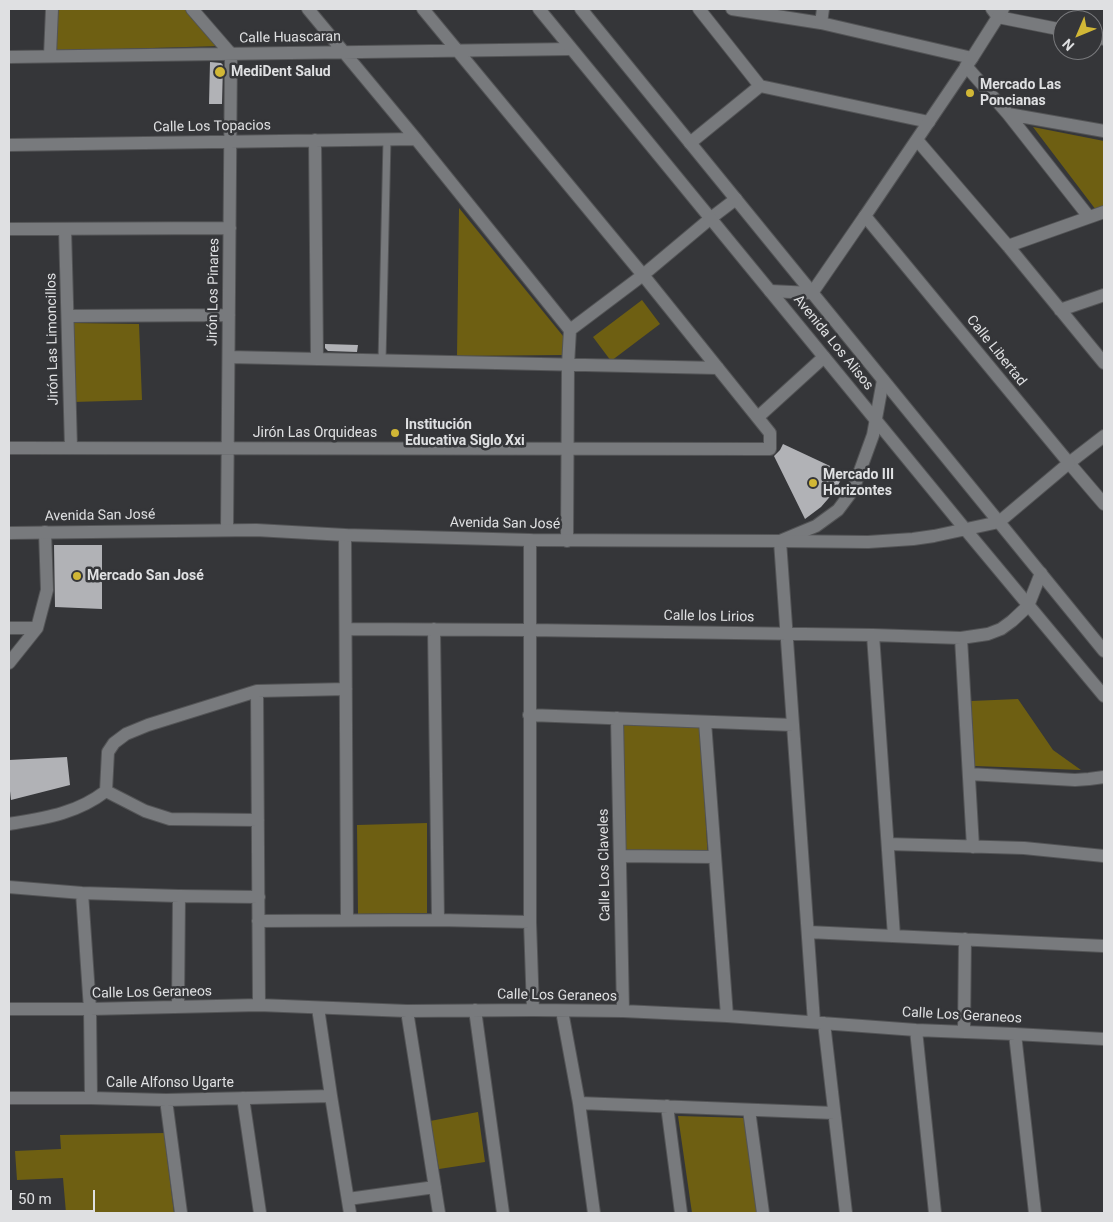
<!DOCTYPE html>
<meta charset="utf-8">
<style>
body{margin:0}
#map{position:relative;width:1113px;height:1222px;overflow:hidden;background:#353639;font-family:Roboto,sans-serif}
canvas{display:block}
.frame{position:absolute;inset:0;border:10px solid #dfe0e2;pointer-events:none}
.north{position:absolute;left:1053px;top:10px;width:50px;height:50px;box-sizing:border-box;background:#353639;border:1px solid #797a7d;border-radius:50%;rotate:225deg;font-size:14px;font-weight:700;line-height:20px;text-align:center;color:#dfe0e2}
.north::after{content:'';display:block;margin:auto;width:18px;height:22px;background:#d1b736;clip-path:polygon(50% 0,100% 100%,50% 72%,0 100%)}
.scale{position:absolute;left:10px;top:1190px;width:85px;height:22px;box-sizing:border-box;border:2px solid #dfe0e2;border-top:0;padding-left:6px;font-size:15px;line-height:18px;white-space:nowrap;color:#dfe0e2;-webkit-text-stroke:4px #353639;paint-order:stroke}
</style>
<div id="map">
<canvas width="1113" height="1222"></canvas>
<div class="frame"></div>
<div class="north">N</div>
<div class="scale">50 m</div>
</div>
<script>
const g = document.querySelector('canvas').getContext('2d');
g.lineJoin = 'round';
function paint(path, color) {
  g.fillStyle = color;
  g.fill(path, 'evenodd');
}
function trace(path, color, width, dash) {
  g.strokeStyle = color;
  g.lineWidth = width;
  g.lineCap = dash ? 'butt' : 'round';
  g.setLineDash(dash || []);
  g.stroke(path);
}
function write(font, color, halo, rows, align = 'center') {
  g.font = font + ' Roboto,sans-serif';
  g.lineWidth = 5;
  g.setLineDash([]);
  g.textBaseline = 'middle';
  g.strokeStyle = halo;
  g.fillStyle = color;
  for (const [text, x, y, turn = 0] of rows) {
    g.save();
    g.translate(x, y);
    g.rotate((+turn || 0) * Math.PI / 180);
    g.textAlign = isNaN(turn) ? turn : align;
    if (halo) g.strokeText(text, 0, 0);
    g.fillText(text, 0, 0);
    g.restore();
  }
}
const green = new Path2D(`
 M55,9H189L220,46L53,51Z
 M1033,127L1104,141V207L1096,210Z
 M459,208L563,336V355L457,356Z
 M642,300L660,324L611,361L593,337Z
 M73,323L139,324L142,400L73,402Z
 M1018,699L1053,750L1081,770L975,766L971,701Z
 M622,724L700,727L708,860L625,861Z
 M427,823V913L358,914L357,825Z
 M478,1112L485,1162L439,1169L430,1121Z
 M678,1116L746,1118L757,1213H692Z
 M164,1133L174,1213H66L63,1178L17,1180L15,1151L61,1149L60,1135Z`);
const building = new Path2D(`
 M210,62L221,63L223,65L222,104H209Z
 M325,344L358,345L357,352L328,351L325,348Z
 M783,444L845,473L834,492L821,507L805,519L774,456L780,450Z
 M54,545H102V609L55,607Z
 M67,757L70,785L11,800L9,782V760Z`);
const service = new Path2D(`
 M382,361L387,139`);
const minor = new Path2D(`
 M192,9L231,54L227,530
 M308,9L416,139L570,330L568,365L567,541
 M699,9L760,86L929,122
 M732,9L821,23L972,58
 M992,9L998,17L1063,30
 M821,23L823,9
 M1093,36L1104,39
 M50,56L52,9
 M9,57L571,49
 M966,66L1008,114L1089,217
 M1008,114L1104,131
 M315,140L317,359
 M917,140L1008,246L1104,363
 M690,143L760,86
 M9,145L416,139
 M9,229L230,228
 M65,229L71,448
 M1008,246L1104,212
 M770,291L812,293L865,216
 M1060,310L1104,295
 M68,316L229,315
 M570,330L643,275L711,218L736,199
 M229,357L718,368
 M758,417L824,357
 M1104,436L1069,463L1104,504
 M9,448L770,449V433L643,275L423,9
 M345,535L347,920
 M530,540V922L533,1010
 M9,628H37
 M346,629L529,630L873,635L961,638L988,634L1001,629L1012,621L1028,606L1041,573
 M434,629L438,920
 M873,635L894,936
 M961,638L973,847
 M9,663L37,628L47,590L45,532
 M257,691L259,1005
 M529,715L793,725
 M617,718L623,1011
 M705,722L727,1016
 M969,774L1075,780L1089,779L1104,777
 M106,791L145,811L170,819L258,820
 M9,824C45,818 76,814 106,791L108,752L114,743L126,734L148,725L257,691L346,689
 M888,844L1024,848L1104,856
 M620,856L715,857
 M9,887L82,893L179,896L259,897
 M82,893L90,1009L91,1098
 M258,921L438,920L530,922
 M808,932L1104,946
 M178,1007L179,896
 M318,1008L331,1096L350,1213
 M9,1009H90L259,1005L407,1011L533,1010L623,1011L727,1016L916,1030L1015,1034L1104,1039
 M475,1010L503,1213
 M407,1011L439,1213
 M562,1011L579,1103L594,1213
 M814,1022L780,541L816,526L838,510L853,490L873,435L883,380
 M824,1023L846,1213
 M916,1030L935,1213
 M964,1032L965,939
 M1015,1034L1035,1213
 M9,1098H91L166,1100L331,1096
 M243,1098L260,1213
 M166,1100L181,1213
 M579,1103L834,1113
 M667,1106L681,1213
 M749,1110L763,1213
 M348,1199L435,1187`);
const tertiary = new Path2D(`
 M539,9L965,529L1104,696
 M581,9L1104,651
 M9,533L256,530L345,535L530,540L780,541L868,542L913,539L934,536L999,522L1069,463L865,216L972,58L1003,9`);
const markers = [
 [220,72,6,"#d1b736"],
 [970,93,5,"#d1b736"],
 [395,433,5,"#d1b736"],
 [813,483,5,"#d1b736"],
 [77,576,5,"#d1b736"]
];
const streetNames = [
 ["Calle Huascaran",290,38,-1],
 ["Calle Los Topacios",212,127,-1],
 ["Jirón Los Pinares",214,292,-89],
 ["Jirón Las Limoncillos",53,339,-91],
 ["Avenida Los Alisos",833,343,51],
 ["Calle Libertad",996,351,51],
 ["Jirón Las Orquideas",315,433],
 ["Avenida San José",100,516,-1],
 ["Avenida San José",505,524,1],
 ["Calle los Lirios",709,617,1],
 ["Calle Los Claveles",605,865,-91],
 ["Calle Los Geraneos",152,993,-1],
 ["Calle Los Geraneos",557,996,1],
 ["Calle Los Geraneos",962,1016,3],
 ["Calle Alfonso Ugarte",170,1083]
];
const poiNames = [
 ["MediDent Salud",231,72],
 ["Mercado Las",980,85],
 ["Poncianas",980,101],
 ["Institución",405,425],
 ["Educativa Siglo Xxi",405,441],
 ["Mercado III",823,475],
 ["Horizontes",823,491],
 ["Mercado San José",87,576]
];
paint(green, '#6e5f12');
paint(building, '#b1b2b6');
trace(service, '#535456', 9);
trace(minor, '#535456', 14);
trace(tertiary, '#535456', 14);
trace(service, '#787a7d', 7);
trace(minor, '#787a7d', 12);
trace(tertiary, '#787a7d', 12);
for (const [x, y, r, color] of markers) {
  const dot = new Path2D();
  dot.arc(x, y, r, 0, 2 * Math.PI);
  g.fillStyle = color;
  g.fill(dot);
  trace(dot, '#353639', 2);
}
write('14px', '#dfe0e2', '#353639', streetNames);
write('bold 14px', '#dfe0e2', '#353639', poiNames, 'left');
</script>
